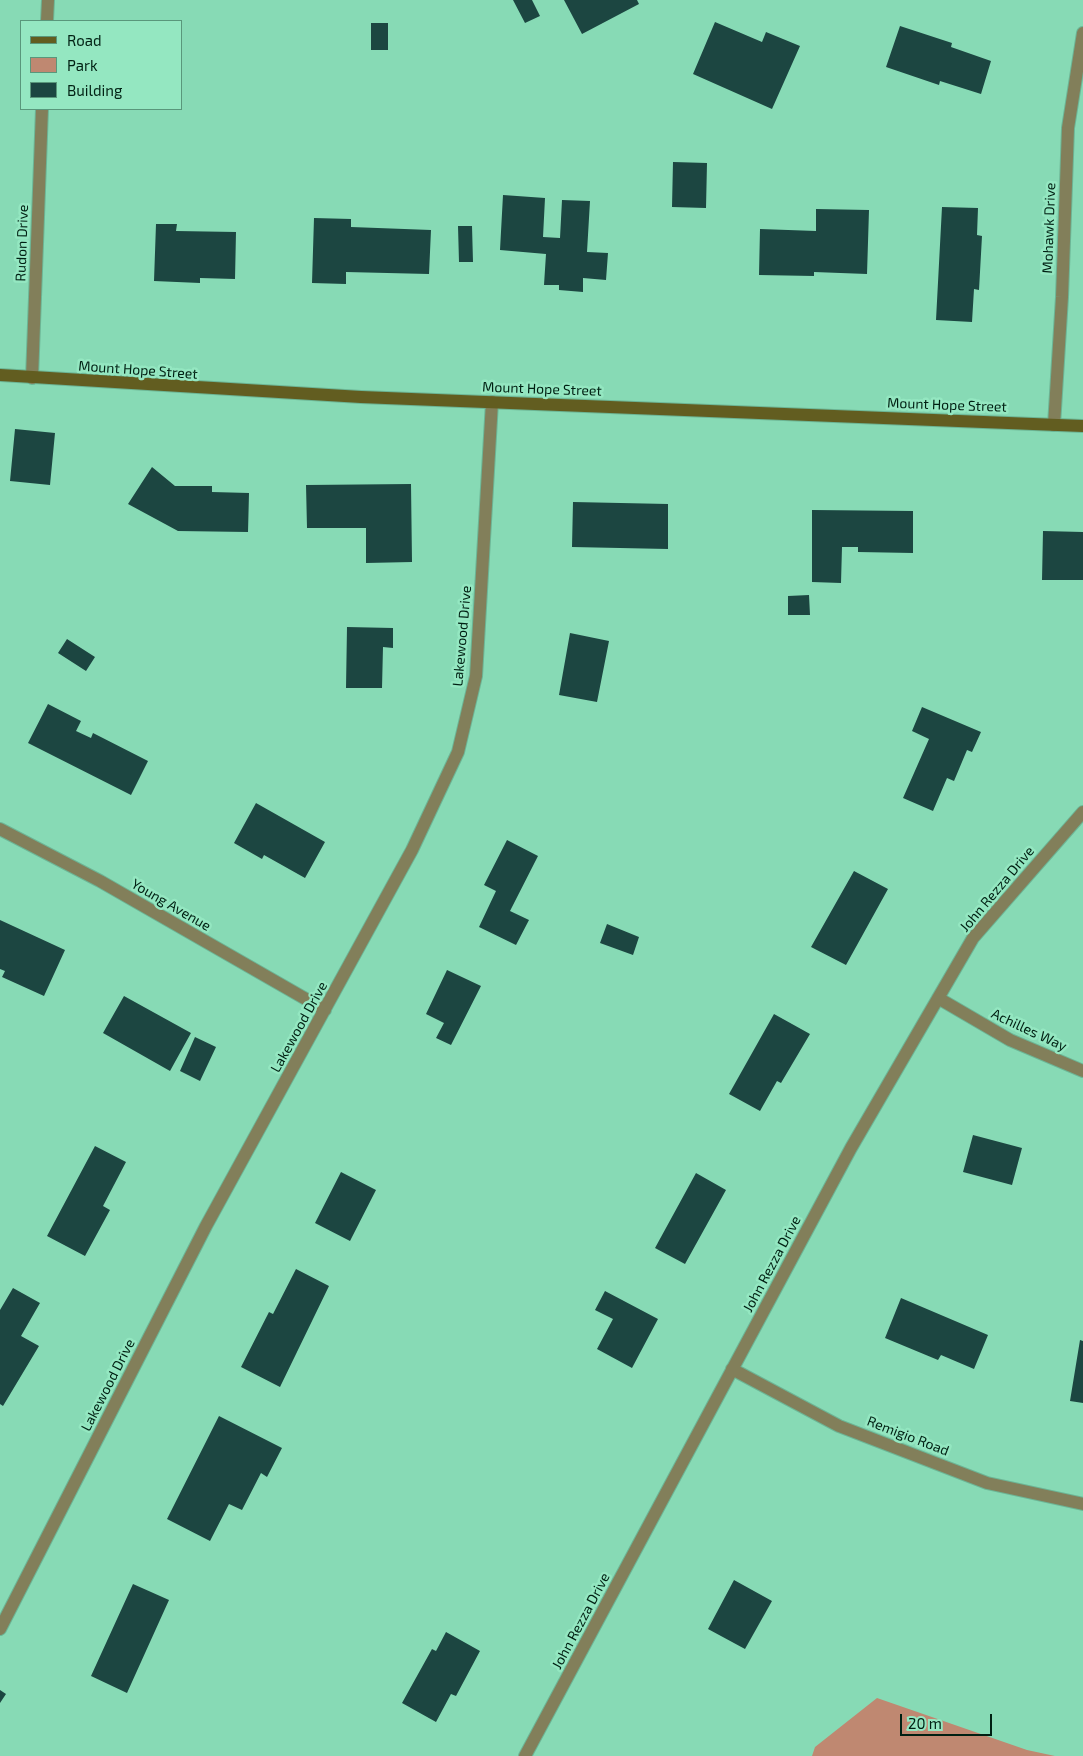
<!DOCTYPE html>
<style>
body{margin:0}
#map{position:relative;width:1083px;height:1756px;overflow:hidden;background:#87dab5;font-family:"Exo 2",sans-serif}
canvas{display:block}
.legend{position:absolute;left:20px;top:20px;width:162px;height:90px;box-sizing:border-box;background:#94e7c1;border:1px solid #59977b;margin:0;padding:6px 9px;list-style:none;font-size:15px;color:#002013}
.legend li{display:flex;align-items:center;gap:10px;height:25px}
.legend b{width:25px;border:1px solid #59977b}
.scale{position:absolute;left:900px;top:1714px;width:92px;height:22px;box-sizing:border-box;border:2px solid #002013;border-top:0;padding-left:6px;font-size:15px;line-height:18px;white-space:nowrap;color:#002013;-webkit-text-stroke:4px #94e7c1;paint-order:stroke}
</style>
<div id="map">
<canvas width="1083" height="1756"></canvas>
<ul class="legend">
<li><b style="height:6px;background:#625d20"></b>Road</li>
<li><b style="height:14px;background:#bf8871"></b>Park</li>
<li><b style="height:14px;background:#1c4641"></b>Building</li>
</ul>
<div class="scale">20 m</div>
</div>
<script>
const g = document.querySelector('canvas').getContext('2d');
g.lineJoin = 'round';
function paint(path, color) {
  g.fillStyle = color;
  g.fill(path, 'evenodd');
}
function trace(path, color, width, dash) {
  g.strokeStyle = color;
  g.lineWidth = width;
  g.lineCap = dash ? 'butt' : 'round';
  g.setLineDash(dash || []);
  g.stroke(path);
}
function write(font, color, halo, rows, align = 'center') {
  g.font = font + ' "Exo 2",sans-serif';
  g.lineWidth = 5;
  g.setLineDash([]);
  g.textBaseline = 'middle';
  g.strokeStyle = halo;
  g.fillStyle = color;
  for (const [text, x, y, turn = 0] of rows) {
    g.save();
    g.translate(x, y);
    g.rotate((+turn || 0) * Math.PI / 180);
    g.textAlign = isNaN(turn) ? turn : align;
    if (halo) g.strokeText(text, 0, 0);
    g.fillText(text, 0, 0);
    g.restore();
  }
}
const green = new Path2D(`
 M877,1698L1027,1750L1055,1756H812L815,1747Z`);
const building = new Path2D(`
 M513,0H532L540,16L525,23Z
 M564,0H637L639,4L582,34Z
 M715,22L762,42L766,32L800,46L772,109L693,74Z
 M371,23H388V50H371Z
 M900,26L952,43L951,47L991,61L981,94L940,81L939,85L886,67Z
 M673,162L707,163L706,208L672,207Z
 M503,195L545,198L543,237L560,238L562,200L590,201L587,252L608,253L606,280L583,278V292L559,290V285H544L546,254L500,250Z
 M942,207L978,208L977,235L982,236L979,290L974,289L972,322L936,320Z
 M816,209L869,210L867,274L814,272V276L759,275L760,229L816,231Z
 M314,218L351,219V227L431,230L429,274L346,272V284L312,283Z
 M156,224H177L176,231L236,232L235,279L200,278V283L154,281Z
 M458,226H472L473,262H459Z
 M15,429L55,433L50,485L10,481Z
 M152,467L175,486H212V492L249,493L248,532L178,531L128,504Z
 M411,484L412,562L366,563V528H307L306,485Z
 M573,502L668,504V549L572,547Z
 M812,510L913,511V553L858,552V547H842L841,583L812,582Z
 M1043,531L1083,532V580H1042Z
 M809,595L810,615H788V596Z
 M347,627L393,628V648L383,647L382,688H346Z
 M570,633L609,641L597,702L559,695Z
 M67,639L95,657L86,671L58,653Z
 M48,704L81,721L76,731L91,738L93,733L148,761L131,795L28,743Z
 M922,707L981,732L972,752L967,750L954,781L947,778L933,811L903,798L929,739L912,731Z
 M256,803L325,842L305,878L264,855L262,859L234,843Z
 M507,840L538,856L510,911L529,920L516,945L479,927L496,891L484,885Z
 M854,871L888,889L846,965L811,947Z
 M0,920L65,950L44,996L2,977L5,971L0,969Z
 M607,924L639,937L633,955L600,943Z
 M447,970L481,986L451,1045L436,1038L444,1023L426,1014Z
 M124,996L191,1033L170,1071L103,1033Z
 M774,1014L810,1034L781,1083L777,1081L760,1111L729,1094Z
 M195,1037L216,1047L200,1081L180,1071Z
 M973,1135L1022,1148L1012,1185L963,1172Z
 M95,1146L126,1162L103,1206L110,1210L85,1256L47,1236Z
 M341,1172L376,1190L350,1241L315,1223Z
 M696,1173L726,1190L685,1264L655,1248Z
 M296,1269L329,1286L280,1387L241,1367L269,1312L273,1314Z
 M13,1288L40,1303L21,1336L39,1346L3,1406L0,1404V1310Z
 M605,1291L658,1319L632,1368L597,1349L613,1319L595,1310Z
 M901,1298L988,1335L974,1369L941,1355L938,1360L885,1338Z
 M1080,1340L1083,1341V1403L1070,1401Z
 M219,1416L282,1448L267,1477L261,1473L242,1510L229,1504L210,1541L167,1519Z
 M734,1580L772,1601L745,1649L708,1629Z
 M133,1584L169,1600L127,1693L91,1676Z
 M446,1632L480,1651L456,1696L451,1694L436,1722L402,1703L432,1649L436,1651Z
 M0,1690L6,1694L0,1703Z`);
const street = new Path2D(`
 M47,21L48,0
 M32,378L42,109
 M1054,425L1062,297L1068,128L1083,33
 M0,829L100,881L325,1010
 M938,998L1010,1040L1083,1071
 M732,1369L839,1426L987,1483L1083,1504
 M0,1629L206,1226L412,850L458,752L476,676L492,402
 M525,1756L851,1148L973,938L1083,812`);
const secondary = new Path2D(`
 M0,375L361,397L1083,426`);
const streetNames = [
 ["Mohawk Drive",1049,228,-88],
 ["Rudon Drive",22,243,-88],
 ["Mount Hope Street",138,370,4],
 ["Mount Hope Street",542,389,2],
 ["Mount Hope Street",947,405,2],
 ["Lakewood Drive",462,636,-85],
 ["John Rezza Drive",997,889,-50],
 ["Young Avenue",171,905,30],
 ["Lakewood Drive",299,1027,-61],
 ["Achilles Way",1029,1030,25],
 ["John Rezza Drive",772,1264,-62],
 ["Lakewood Drive",108,1385,-63],
 ["Remigio Road",908,1436,21],
 ["John Rezza Drive",581,1621,-62]
];
paint(green, '#bf8871');
paint(building, '#1c4641');
trace(street, '#6cb595', 14);
trace(secondary, '#6cb595', 14);
trace(street, '#827f5a', 12);
trace(secondary, '#625d20', 12);
write('14px', '#002013', '#94e7c1', streetNames);
</script>
